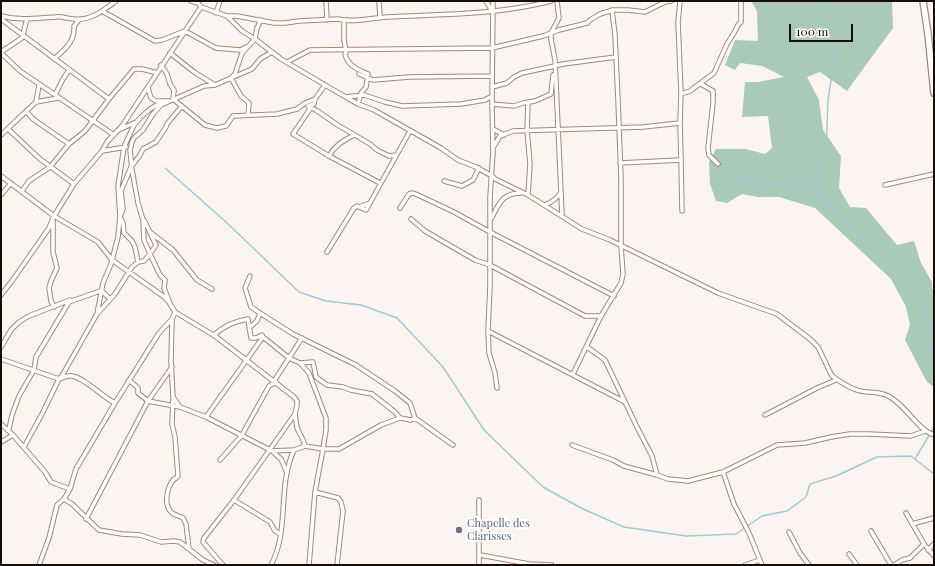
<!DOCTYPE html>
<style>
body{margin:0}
#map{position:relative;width:935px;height:566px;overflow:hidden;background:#fcf4f1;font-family:"Playfair Display",serif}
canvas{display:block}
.frame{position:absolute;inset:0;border:2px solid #190d08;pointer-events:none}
.scale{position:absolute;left:789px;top:24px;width:64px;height:18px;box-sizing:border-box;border:2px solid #190d08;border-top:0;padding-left:5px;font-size:12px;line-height:14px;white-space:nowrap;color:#190d08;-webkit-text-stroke:3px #fff;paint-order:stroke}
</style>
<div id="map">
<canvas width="935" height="566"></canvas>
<div class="frame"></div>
<div class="scale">100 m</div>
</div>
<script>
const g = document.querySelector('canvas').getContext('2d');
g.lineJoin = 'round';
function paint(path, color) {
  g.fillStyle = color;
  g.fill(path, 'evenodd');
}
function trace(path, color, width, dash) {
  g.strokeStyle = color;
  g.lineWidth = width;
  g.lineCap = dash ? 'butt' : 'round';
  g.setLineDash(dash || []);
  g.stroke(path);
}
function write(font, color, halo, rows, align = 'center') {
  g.font = font + ' "Playfair Display",serif';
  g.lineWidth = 4;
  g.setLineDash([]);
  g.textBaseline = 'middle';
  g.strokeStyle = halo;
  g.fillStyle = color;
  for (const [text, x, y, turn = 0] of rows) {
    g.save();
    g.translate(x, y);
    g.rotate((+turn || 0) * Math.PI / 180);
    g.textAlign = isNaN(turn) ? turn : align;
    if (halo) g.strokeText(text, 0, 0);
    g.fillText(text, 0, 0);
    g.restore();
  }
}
const forest = new Path2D(`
 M751,1H892L893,28L847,91L820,72L807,77L819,100L823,130L841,156L839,188L850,207L866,208L897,245L914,241L921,263L932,282V289L934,292V387L927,382L905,340L910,325L906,307L891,279L815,208L779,197H758L742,194L727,203L716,201L710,184L709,162L716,149H746L765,154L772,148L768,116L742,117L745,82H758L784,77L762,66L740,63L735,70L725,65L735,40L758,41L757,11Z`);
const stream = new Path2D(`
 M819,3L823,36L835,54L828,100L826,152L817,168L820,194
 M165,168L226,222L299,292L326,301L361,305L397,318L443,367L484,430L543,487L583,509L624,527L686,536L736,534L762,516L787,511L806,497L810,484L836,476L877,457L911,456L934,474
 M727,175L804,189L820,194L845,222L890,261L925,305L934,370
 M915,459L934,427`);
const minor = new Path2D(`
 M191,1L198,3L201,7L227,16H237L274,23H285L299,21L338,19C353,23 372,18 387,17C441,14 498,15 551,1
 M326,1L327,20
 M379,1L380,17
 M486,1L492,11
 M493,1L492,104L493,152L490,197V285L488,331L489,353L495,373L497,388
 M557,1L559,18L551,33V39L555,60L562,215
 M680,1L678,22L681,94
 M102,11L155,41L162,40L185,31L216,48L240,50L246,47
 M216,13L220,1
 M1,16C20,21 37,18 56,17C62,16 68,19 74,19C91,21 104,10 116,1
 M227,16L242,31L255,39L281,59L325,85L358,104L374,110L441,148L458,160L476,167L492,176L495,179L528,195L582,229L610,240L718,293L777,314L810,339L818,347L832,376L835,378C841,382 849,388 857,390C867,394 880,390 890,397C906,406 917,429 934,435
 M1,19L109,99
 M344,21V40L346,52L345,54C348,66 357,69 368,74L366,87L361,93L358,104
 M1,52L22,38L27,19
 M1,53L20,71L114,135
 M170,53L194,72L215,85
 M54,59C65,49 75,42 74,26L79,20
 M287,62L310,50L492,48L543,36L559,30L587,23L590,20L600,14L613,10H628L645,12L665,2L671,1
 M161,65L167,74L170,84L174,90L173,99L205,125L217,128L226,126L233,116L277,114L297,109L305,103L315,99
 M554,66L563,64L616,57
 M359,74L373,80L409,77L492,76
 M701,84L713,91V103L708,148L709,155L718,164
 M325,85L315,99L314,104L308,106L310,109L293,134L329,156L380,183
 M492,87L507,83L514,77L522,73L555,66
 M148,88L151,98L156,101H168
 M55,95L63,79L69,70
 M346,97L364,95L385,102L402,106L461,104L485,100L492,96
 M36,102L39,85
 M528,102L527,130L530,164L528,195
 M492,104L514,106L523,103L535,101L551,94L553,75
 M309,107L316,110L336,124L370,144L377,150L389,156L396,155
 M26,111L33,119L69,144
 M248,115L249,103L241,96L231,78L252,69L260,59L272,52
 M8,129L40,159L74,184
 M121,129L136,122
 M493,129L504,135
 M1,135L36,102L58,98
 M494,146L500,136L513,131L643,127L680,123L681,94L690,91L714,73L727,44L734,33L738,25L741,22V1
 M102,151L126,147
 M329,156C335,145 343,141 354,135
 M681,160L682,211
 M620,163L681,160L680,123
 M1,176L54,216L98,242L112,260L163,296L169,302L175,312L215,336L294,397L297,401V405L295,414L234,500L204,538L203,542L223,565
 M444,181L462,186L473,180L479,168
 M885,185L934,174
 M22,191L29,181L50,167L69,144L85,131L109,99L134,69H142L157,73
 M1,195L11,183
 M545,205C552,202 557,199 561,192
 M359,207L370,203
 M400,208L409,194L413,193L418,195L454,212L490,232L614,296
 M411,219L425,231L475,260L490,265L585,316H601
 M491,219C499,204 502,193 521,193
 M144,220L156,245L150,254L160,275L165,280L164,288L169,301
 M53,221V252L57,268L51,281L49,288L51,301L54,307
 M150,232L173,250L197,280L212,289
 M327,252L354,208L357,206L366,210L410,131
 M138,262L135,247L132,241L124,233L123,223L120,217L123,209L121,191L131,167L140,155L143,149L156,142L166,127L167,124L182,106
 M1,295L12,281L49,228L54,216L74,184L102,151L107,142L122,126L201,7
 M260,313L293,334L356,365L395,391L410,403L415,418
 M97,314L103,283L111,264L118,237L120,217L118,186L124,147L134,125L141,117L150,109L162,102
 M172,320L171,360L173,397L180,407
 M249,328L257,321L260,313L251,307L245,288L250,276
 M488,331L625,402
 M214,335C224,326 234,321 248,319L251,338H256L262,335L263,337
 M1,347L11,330L19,322L29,316L70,300
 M587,347L605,360L636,425L652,456L657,475
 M1,359L59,379L63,374L97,314L115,294L132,267L138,262L144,261L150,254L144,240L143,220L138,203L132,170L130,150L132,142L134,138L143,130L153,114L161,105L204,86L215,85L231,78L235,74L242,53L255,39L257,28L261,20
 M300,363L309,373L326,418V430L323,449H339L381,425L400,418L411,420L415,418L453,445
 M573,374L601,316L621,283L623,274L621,246V179L618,100L615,35L612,10
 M129,380L138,388V393L148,401L180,407L206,417L263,337L289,358L300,363L313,362L316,377L327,385L343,387L351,390L372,394L395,412L400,418
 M274,381L302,338
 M173,398L172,424L175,437L178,476C177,478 175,479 173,480C167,488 163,505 172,513C174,515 180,516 183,518L186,524L189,549
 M295,414L297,428L303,440L305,446
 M765,415L817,388L836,380
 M206,417L272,451L281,459L287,473
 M1,424L13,435L45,472L51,482L70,489
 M9,429L12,415L19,396L34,370L36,357L69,302L100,291H102L110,299
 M1,442L13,435
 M572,445L613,460L624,466L657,475L668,479L688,481L723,472L777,445L805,443L831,437L850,434H869L911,436L925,431
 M24,447L42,414L59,379C63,378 67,375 72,376C85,378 101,396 115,403
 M272,451L294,450
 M220,460L242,435L269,386L276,382
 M723,472L734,504L749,533L762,565
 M315,492L338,498L341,502L343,511L337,565
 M64,499L72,504L99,530L122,534L140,535L161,542L174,541L180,542L203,560L214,565
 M234,500L270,522L275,531L280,534
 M479,500V565
 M906,513L924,544L934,556
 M86,519L148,401L172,367
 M912,524L934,518
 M871,531L891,565
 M789,532L800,553L809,565
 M928,550L934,544
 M849,554L857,565
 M480,555L529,564L552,565
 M39,565L49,538L57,505L64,499L70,489L76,469L115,403L159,333L172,319L175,312
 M271,565C290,530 277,486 294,450L305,446L323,449L315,492L309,565
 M745,565L760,560
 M894,565L902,560L910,558L924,544`);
const trunk = new Path2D(`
 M923,1L928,34L934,93`);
const markers = [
 [459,530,4,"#6b7280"]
];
const worshipNames = [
 ["Chapelle des",467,524],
 ["Clarisses",467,537]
];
paint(forest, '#aacab9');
trace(stream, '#a2c8d0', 1.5);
trace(minor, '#a88578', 5.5);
trace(trunk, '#a88578', 8);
trace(minor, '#fff', 3.5);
trace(trunk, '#fff', 5.5);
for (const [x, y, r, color] of markers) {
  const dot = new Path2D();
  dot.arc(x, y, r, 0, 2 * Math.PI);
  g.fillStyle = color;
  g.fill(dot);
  trace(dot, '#fff', 1.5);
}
write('11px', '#5b616d', '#fff', worshipNames, 'left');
</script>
